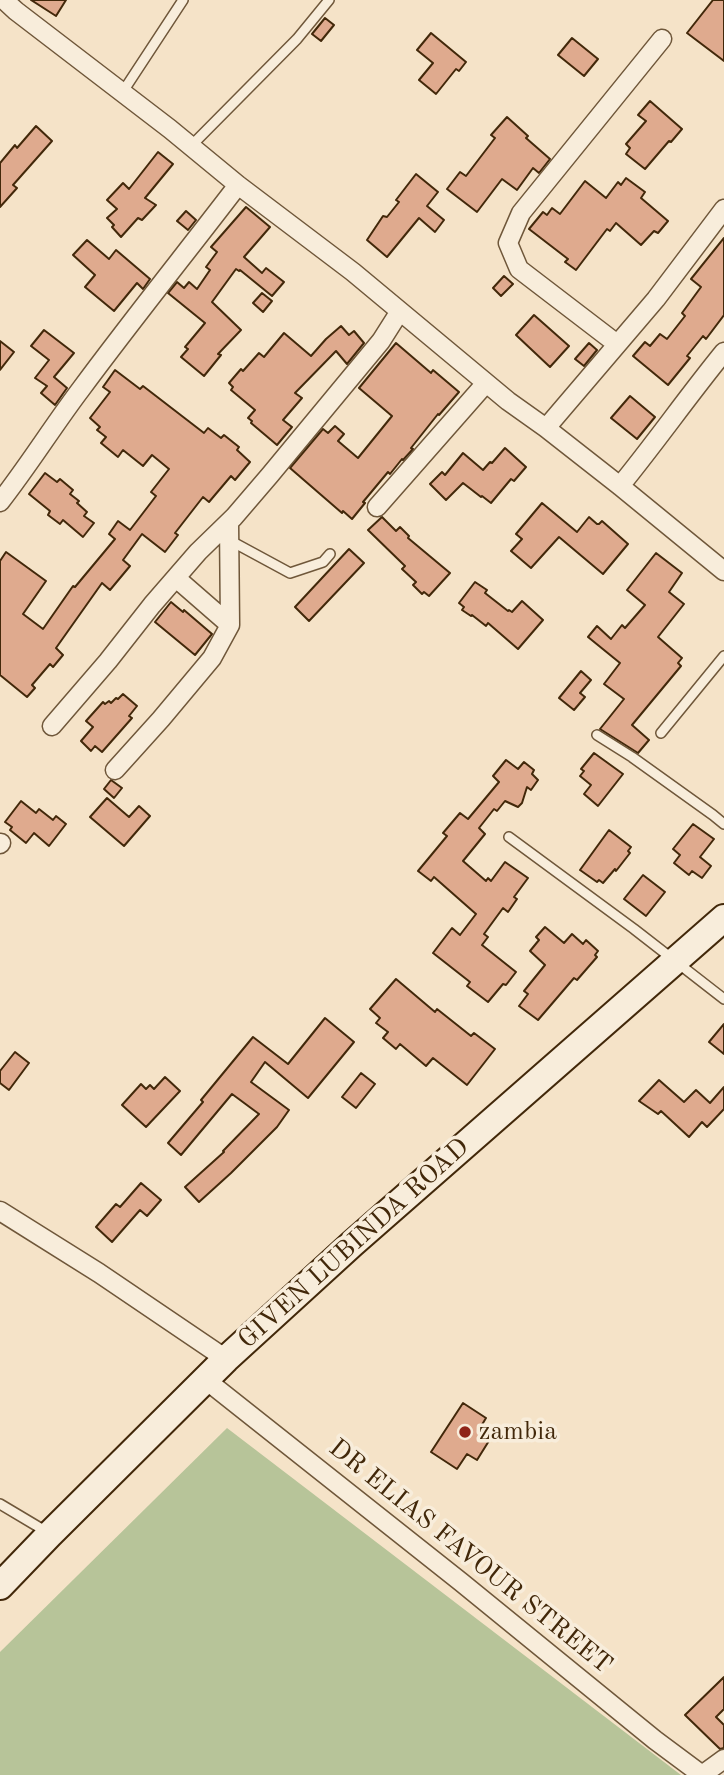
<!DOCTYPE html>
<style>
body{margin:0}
canvas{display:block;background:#f5e3c8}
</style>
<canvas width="724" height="1775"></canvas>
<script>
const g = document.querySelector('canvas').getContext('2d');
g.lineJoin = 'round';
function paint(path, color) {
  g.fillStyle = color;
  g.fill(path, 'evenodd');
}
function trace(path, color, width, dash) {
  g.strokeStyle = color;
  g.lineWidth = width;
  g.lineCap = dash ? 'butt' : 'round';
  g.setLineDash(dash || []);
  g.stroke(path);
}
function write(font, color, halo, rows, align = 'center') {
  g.font = font + ' "Old Standard TT",serif';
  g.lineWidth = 7;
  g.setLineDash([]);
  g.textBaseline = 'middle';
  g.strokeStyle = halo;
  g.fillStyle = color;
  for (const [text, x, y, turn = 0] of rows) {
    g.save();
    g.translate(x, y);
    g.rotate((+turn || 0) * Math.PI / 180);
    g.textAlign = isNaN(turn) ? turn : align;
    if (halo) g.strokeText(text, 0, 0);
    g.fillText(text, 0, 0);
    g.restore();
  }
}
const green = new Path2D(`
 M227,1428L681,1775H0V1652Z`);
const building = new Path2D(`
 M31,0H66L56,16Z
 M713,0H724V61L687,33Z
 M325,18L334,25L321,41L312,34Z
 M431,33L466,62L459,71L456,69L436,94L419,80L433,63L417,50Z
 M572,38L598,59L584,76L558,55Z
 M650,101L682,129L671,142L669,141L645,169L626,154L630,148L626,144L646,121L638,115Z
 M507,117L528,136L526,138L550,159L539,173L533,168L517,190L502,179L477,212L447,189L460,172L466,176L495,138L491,135Z
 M36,126L52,141L13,185L17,188L0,207V163L15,145L17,148Z
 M158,152L173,164L145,198L156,205L142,220L138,218L121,237L112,227L114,225L107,218L117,209L107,200L123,183L129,189Z
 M416,174L438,192L427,206L444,220L435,232L419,218L387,257L367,240L383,216L387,217L399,202L396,200Z
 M626,178L645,192L641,198L668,221L658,233L654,231L641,245L616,223L610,231L607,229L576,270L565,262L568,259L529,229L543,212L547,215L552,208L560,214L585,181L606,198L618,182L621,185Z
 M246,207L270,227L244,257L262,273L266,268L284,282L272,296L240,270L239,271L236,269L212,302L241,330L218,354L221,355L204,376L181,357L188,349L185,347L205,323L168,293L177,282L184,288L189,282L197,289L210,270L206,267L217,252L211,247Z
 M186,211L196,220L188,230L177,221Z
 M724,238V315L706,339L703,336L687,356L690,358L668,385L633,356L645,342L650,346L660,334L667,339L685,316L682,313L701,287L691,279Z
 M87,240L109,259L116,250L150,279L143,289L137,283L114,311L85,287L95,275L73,255Z
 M504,276L513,284L501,296L493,288Z
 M262,293L272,301L263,312L253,303Z
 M534,315L569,346L550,367L516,335Z
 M341,326L349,335L354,331L364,343L347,364L336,351L295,393L302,398L283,420L292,427L277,445L251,423L252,421L248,418L255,410L231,390L233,387L229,383L241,369L243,371L259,353L264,357L284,333L311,356L326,339Z
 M44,330L74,353L54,377L67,388L55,405L41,393L47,386L35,378L49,360L31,346Z
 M0,341L14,352L0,370Z
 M396,343L431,373L433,370L459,392L439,415L438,414L411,448L413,449L403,460L402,459L390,474L388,472L363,502L365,503L352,519L343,511L342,513L290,468L323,429L328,433L335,426L344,434L338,441L358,458L392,416L359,388Z
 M589,343L597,350L584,366L575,359Z
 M115,370L140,389L143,386L204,433L208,428L221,438L224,435L239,447L237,450L250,462L235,480L231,476L209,502L203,497L175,533L178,535L165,552L142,534L123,560L130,566L110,590L102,583L56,648L63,655L53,667L50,664L32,685L35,688L27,697L0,675V561L6,552L46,581L23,614L43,629L73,586L75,587L115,539L109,534L118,521L130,530L156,496L151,492L169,469L152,455L143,466L123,450L118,457L101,443L106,437L97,430L100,427L90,418L110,392L103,387Z
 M630,396L655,417L637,439L611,418Z
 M505,448L526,467L514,481L511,479L491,503L482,496L481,497L463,483L446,500L430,484L442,472L445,475L463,453L483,470L490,462L492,463Z
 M45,473L57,482L60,479L73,490L70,494L79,501L77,503L87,512L84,516L94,523L83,537L63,520L60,524L48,515L50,511L29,494Z
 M542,503L577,532L589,517L597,524H599L602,521L628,544L603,574L559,537L531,568L511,551L522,539L516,534Z
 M382,517L396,531L400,527L409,536L408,538L450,573L429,596L424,592L422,594L413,585L416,582L402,569L405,566L368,530Z
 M349,549L364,563L309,621L295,607Z
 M656,553L682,573L669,592L684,604L658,637L682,658L678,663L681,666L632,725L649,740L638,753L600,729L624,699L604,684L620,663L588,637L597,626L611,639L622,625L625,628L645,605L627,590Z
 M475,582L487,590L485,593L508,611L509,610L512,612L522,601L543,620L518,649L488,623L486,626L472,615L471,616L462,610L464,607L459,603Z
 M171,602L183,612L184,610L212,634L195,655L155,622Z
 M581,671L591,680L580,693L585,697L574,710L559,698Z
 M123,694L137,706L129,716L132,718L102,752L95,746L91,751L81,741L93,727L86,721L103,702L105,704L109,701L111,703L116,698L118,699Z
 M594,753L623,774L598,806L584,794L591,785L580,776L584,771L581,769Z
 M506,760L518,769L524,762L534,770L532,774L538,780L531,790L527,787L522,803L518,807L505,801L497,811L494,809L479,828L485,834L463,861L486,881L488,878L491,881L505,862L528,878L514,897L517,899L508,912L503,908L484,934L488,937L482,945L516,972L506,985L503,984L488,1002L467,986L470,982L433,953L452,928L460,935L476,914L434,877L431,881L418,871L447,836L443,833L460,813L468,819L499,782L493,776Z
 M111,780L122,788L114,798L104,789Z
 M107,798L129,817L139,806L150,816L124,846L90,817Z
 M21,801L36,813L39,809L53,820L56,816L66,824L49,846L34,833L26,843L10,830L12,827L5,822Z
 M693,824L714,839L700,857L711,866L702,878L692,871L689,875L674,863L680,855L673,849Z
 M609,830L631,847L628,851L630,853L616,871L615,869L603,883L599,880L597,882L580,870Z
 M643,875L665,892L646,916L624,899Z
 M545,927L564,943L572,934L583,944L586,940L598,951L595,955L597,957L577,980L574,978L538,1020L519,1006L528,994L524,991L545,965L530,951L539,940L536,937Z
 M396,979L435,1012L437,1009L471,1036L474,1033L495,1049L467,1085L433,1058L426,1066L400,1044L396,1049L383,1038L388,1032L376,1023L380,1018L370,1009Z
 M325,1018L354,1042L308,1098L265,1062L251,1082L289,1110L277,1127L231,1173L199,1202L185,1187L224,1152L223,1151L259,1114L232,1094L181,1155L168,1143L203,1102L201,1100L253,1037L288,1064Z
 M724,1024V1054L709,1042Z
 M15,1052L29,1063L9,1090L0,1083V1071Z
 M361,1073L375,1084L356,1108L342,1097Z
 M165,1077L180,1091L146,1127L122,1105L141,1084L146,1089L150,1085L154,1089Z
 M659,1080L684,1102L696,1090L710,1103L724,1087V1109L707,1127L702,1122L689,1137L661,1111L658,1114L639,1101Z
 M141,1183L161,1200L147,1216L140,1210L112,1242L96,1227L116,1204L120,1207Z
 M463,1403L486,1418L480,1428L492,1436L477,1460L467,1454L457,1469L431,1452Z
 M724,1677V1709L716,1717L724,1725V1748L720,1749L685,1715Z`);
const lane = new Path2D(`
 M122,93L183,0
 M191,146L297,39L329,0
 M229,540L290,573L323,562L330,554
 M661,733L724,656
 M597,735L632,757L713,815L724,824
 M509,837L634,929L724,999
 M0,1504L47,1532`);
const street = new Path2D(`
 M4,0L16,11L170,129L238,185L353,272L508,401L546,428L620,486L724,571
 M617,344L519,269L508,243L521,213L662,39
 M546,428L656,299L724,209
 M620,486C656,442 688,396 724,352
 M0,502C29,465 53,426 81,389C132,320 186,253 238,185
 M377,507L486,383
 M176,578L230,625
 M52,726L108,661L152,605L198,552L234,517L270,475L381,341L400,311
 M115,770L161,719L212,658L230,625L229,522
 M0,844L1,843
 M0,1211L99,1273L226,1359
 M206,1380L461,1582L655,1740L702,1775
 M702,1775L724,1759`);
const secondary = new Path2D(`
 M0,1586L50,1534L226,1359L352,1244L724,918`);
const markers = [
 [465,1432,7,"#8f2418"]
];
const streetNames = [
 ["GIVEN LUBINDA ROAD",354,1244,-42],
 ["DR ELIAS FAVOUR STREET",470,1557,39]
];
const poiNames = [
 ["zambia",479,1432]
];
paint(green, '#b7c499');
paint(building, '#dfaa8e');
trace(building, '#42280a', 2);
trace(lane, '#6f573a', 12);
trace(street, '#6f573a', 21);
trace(secondary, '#42280a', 30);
trace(lane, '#f8eddb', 9);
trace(street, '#f8eddb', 18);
trace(secondary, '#f8eddb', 26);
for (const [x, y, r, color] of markers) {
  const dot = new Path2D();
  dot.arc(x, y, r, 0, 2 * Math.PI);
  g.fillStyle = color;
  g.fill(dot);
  trace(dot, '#f8eddb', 2.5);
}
write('26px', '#42280a', '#f8eddb', streetNames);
write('26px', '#42280a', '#f8eddb', poiNames, 'left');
</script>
